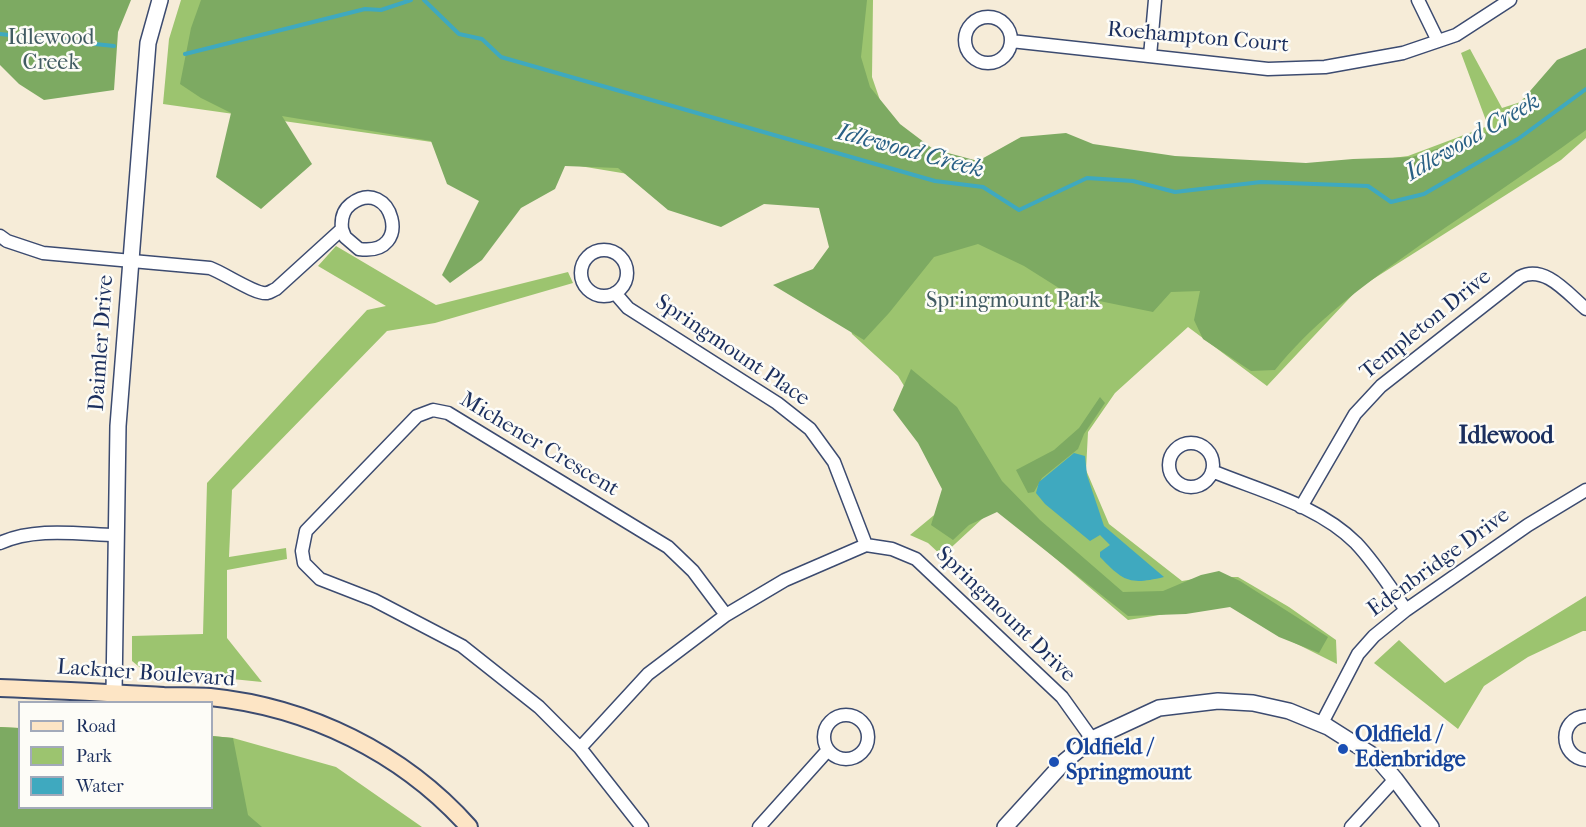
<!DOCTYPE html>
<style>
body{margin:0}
#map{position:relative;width:1586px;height:827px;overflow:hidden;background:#f6ecd8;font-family:"IM FELL French Canon",serif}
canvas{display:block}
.legend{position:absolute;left:18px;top:701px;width:195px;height:108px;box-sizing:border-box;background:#fdfcf7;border:2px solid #a3aaba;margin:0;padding:8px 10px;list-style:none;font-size:18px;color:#1b2f5e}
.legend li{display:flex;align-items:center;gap:12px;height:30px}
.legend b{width:30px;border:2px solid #a3aaba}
</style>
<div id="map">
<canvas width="1586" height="827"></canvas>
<ul class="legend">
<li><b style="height:8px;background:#fde5c5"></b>Road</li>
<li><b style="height:16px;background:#9cc46f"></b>Park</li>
<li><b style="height:16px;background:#3fa9bf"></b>Water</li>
</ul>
</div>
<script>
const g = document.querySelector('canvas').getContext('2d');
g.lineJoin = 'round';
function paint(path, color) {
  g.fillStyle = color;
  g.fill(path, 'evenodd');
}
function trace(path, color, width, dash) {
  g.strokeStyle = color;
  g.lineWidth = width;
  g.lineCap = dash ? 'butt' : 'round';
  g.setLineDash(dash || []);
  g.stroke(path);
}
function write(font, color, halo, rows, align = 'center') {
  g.font = font + ' "IM FELL French Canon",serif';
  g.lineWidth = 5;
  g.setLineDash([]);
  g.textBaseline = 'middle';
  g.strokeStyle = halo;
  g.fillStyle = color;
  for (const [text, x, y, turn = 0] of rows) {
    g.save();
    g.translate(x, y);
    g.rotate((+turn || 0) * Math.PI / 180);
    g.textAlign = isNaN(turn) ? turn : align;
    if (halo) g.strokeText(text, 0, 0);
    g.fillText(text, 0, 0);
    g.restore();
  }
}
const green = new Path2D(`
 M181,0H873L872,77L883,109L936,161L1214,165L1362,162L1408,156L1488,126L1461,53L1470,49L1502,108L1533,98L1586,59V138L1561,160L1359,288L1267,386L1188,327L1115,393L1088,432L1086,470L1109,524L1182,581L1206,577H1238L1289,607L1336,640L1337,664L1293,642L1235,603L1128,620L995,507L942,556L928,543L910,535L939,511L956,471L898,376L852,334L821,206L453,145L163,104L169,39Z
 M336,246L436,305L568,272L573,283L435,323L387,331L232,490L229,557L286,548L287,559L227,570V638L262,682L143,670L132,661V636L203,634L207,483L367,310L386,306L318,266Z
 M1586,596V631H1583L1528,657L1484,686L1458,729L1374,663L1399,640L1445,683Z
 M0,727L19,728L20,808H212V736L233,738L336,767L422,827H0Z`);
const forest = new Path2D(`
 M0,0H131L118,32L114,90L44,100L19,84L0,65Z
 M201,0H867L861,57L870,87L900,124L933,149L978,161L1021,137L1066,133L1093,144L1175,156L1306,163L1353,159L1412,157L1497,129L1557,60L1586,48V130C1524,176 1460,216 1398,261C1353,293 1310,327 1275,370L1251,371L1203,339L1194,320L1200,291L1171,292L1153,312L1070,295L1024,266L978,244L934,257L889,313L864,340L773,285L813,269L829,247L819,208L764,204L721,227L668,210L618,168L565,166L555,189L521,208L482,260L450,283L442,275L479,201L447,184L431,141L282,116L312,164L261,209L216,177L231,113L201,98L180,84L191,28Z
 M911,369L957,407L1002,481L1040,520L1123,592L1163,591L1201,575L1219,571L1240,581L1328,637L1319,653L1279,637L1230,607L1186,614L1128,616L997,512L969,525L953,540L931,525L942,489L918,443L893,410Z
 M1100,397L1105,403L1084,434L1078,449L1042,478L1034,492L1028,493L1016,470L1054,450L1079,428Z
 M0,727L19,728L20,808H212V736L233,738L248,815L262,827H0Z`);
const water = new Path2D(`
 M1074,453L1085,456L1087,475L1104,526L1164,577C1130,585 1124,582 1100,557V552L1110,545L1100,535L1090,541L1045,504L1036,493L1039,482Z`);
const stream = new Path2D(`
 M424,0L459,34L482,39L501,57L935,181L983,187L1019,210L1087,178L1133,181L1175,192L1261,182L1368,186L1391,202L1424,194L1518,139L1586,89
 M0,34L114,46
 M185,54L365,9L381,10L411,0`);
const minor = new Path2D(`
 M1418,0L1438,41
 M965 40a23 23 0 1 1 46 0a23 23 0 1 1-46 0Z
 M1011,41L1268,69L1325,67L1403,53L1456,35L1510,0
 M1150,56L1155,0
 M0,236L7,241L43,253L210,268C224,273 256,295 267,293C271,292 273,290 276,289L342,229C341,220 343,210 351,204C391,174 416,257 359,249L345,237L342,229
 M581 273a23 23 0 1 1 46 0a23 23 0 1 1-46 0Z
 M615,293L628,308L777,403L810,429L834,462L866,545
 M1169 465a22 22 0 1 1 44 0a22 22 0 1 1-44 0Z
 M1212,471C1260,491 1318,505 1356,543C1375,563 1390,587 1406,610
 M1301,507L1355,414L1381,386L1520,277C1545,264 1568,294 1586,309
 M0,543C35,527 78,534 116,535
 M824 737a22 22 0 1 1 44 0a22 22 0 1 1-44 0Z
 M1586,716C1558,718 1559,757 1586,760
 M1322,723L1358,654L1374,636L1406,610L1528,525L1586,490
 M580,748L648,674L726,615L785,580L866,545L892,549L916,559L1062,697L1092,739
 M642,827L580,748L539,707L462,646L374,600L320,579L304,563L302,551L306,531L417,416L433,410L448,413L668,547L693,571L726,615
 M759,827L828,750
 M1351,827L1395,779`);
const tertiary = new Path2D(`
 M114,692L118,426L148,43L160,0
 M1005,827L1065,761L1092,739L1159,708L1218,701L1253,703L1289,711L1328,727L1377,758L1395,779L1431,827`);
const secondary = new Path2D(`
 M0,688C55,690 109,693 164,696C179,696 195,696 210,697C309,707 403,753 469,827`);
const markers = [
 [1343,749,6,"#1a4fb4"],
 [1054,762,6,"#1a4fb4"]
];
const streetNames = [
 ["Roehampton Court",1198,38,5],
 ["Templeton Drive",1426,325,-39],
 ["Daimler Drive",102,343,-86],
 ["Springmount Place",732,351,34],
 ["Michener Crescent",539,445,31],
 ["Edenbridge Drive",1439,563,-36],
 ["Springmount Drive",1005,615,44],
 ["Lackner Boulevard",146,674,4]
];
const parkNames = [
 ["Idlewood",51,39],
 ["Creek",51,64],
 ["Springmount Park",1013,302]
];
const transitNames = [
 ["Oldfield /",1355,736],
 ["Edenbridge",1355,761],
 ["Oldfield /",1066,749],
 ["Springmount",1066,774]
];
const waterNames = [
 ["Idlewood Creek",1473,138,-30],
 ["Idlewood Creek",910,152,15]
];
const neighbourhoodNames = [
 ["Idlewood",1506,437]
];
paint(green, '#9cc46f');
paint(forest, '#7daa62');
paint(water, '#3fa9bf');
trace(stream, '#3fa9bf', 4);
trace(minor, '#3c4b70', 15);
trace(tertiary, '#3c4b70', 18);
trace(secondary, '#3c4b70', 20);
trace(minor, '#fff', 12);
trace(tertiary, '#fff', 15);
trace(secondary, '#fde5c5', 16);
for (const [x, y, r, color] of markers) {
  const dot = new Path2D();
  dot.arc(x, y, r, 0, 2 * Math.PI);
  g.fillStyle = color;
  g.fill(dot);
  trace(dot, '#fdfcf7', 2);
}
write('22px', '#1b2f5e', '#fdfcf7', streetNames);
write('22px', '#425c63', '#fdfcf7', parkNames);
write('bold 22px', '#164399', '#fdfcf7', transitNames, 'left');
write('italic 24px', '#296085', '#fdfcf7', waterNames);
write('bold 24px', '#1b2f5e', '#fdfcf7', neighbourhoodNames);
</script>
